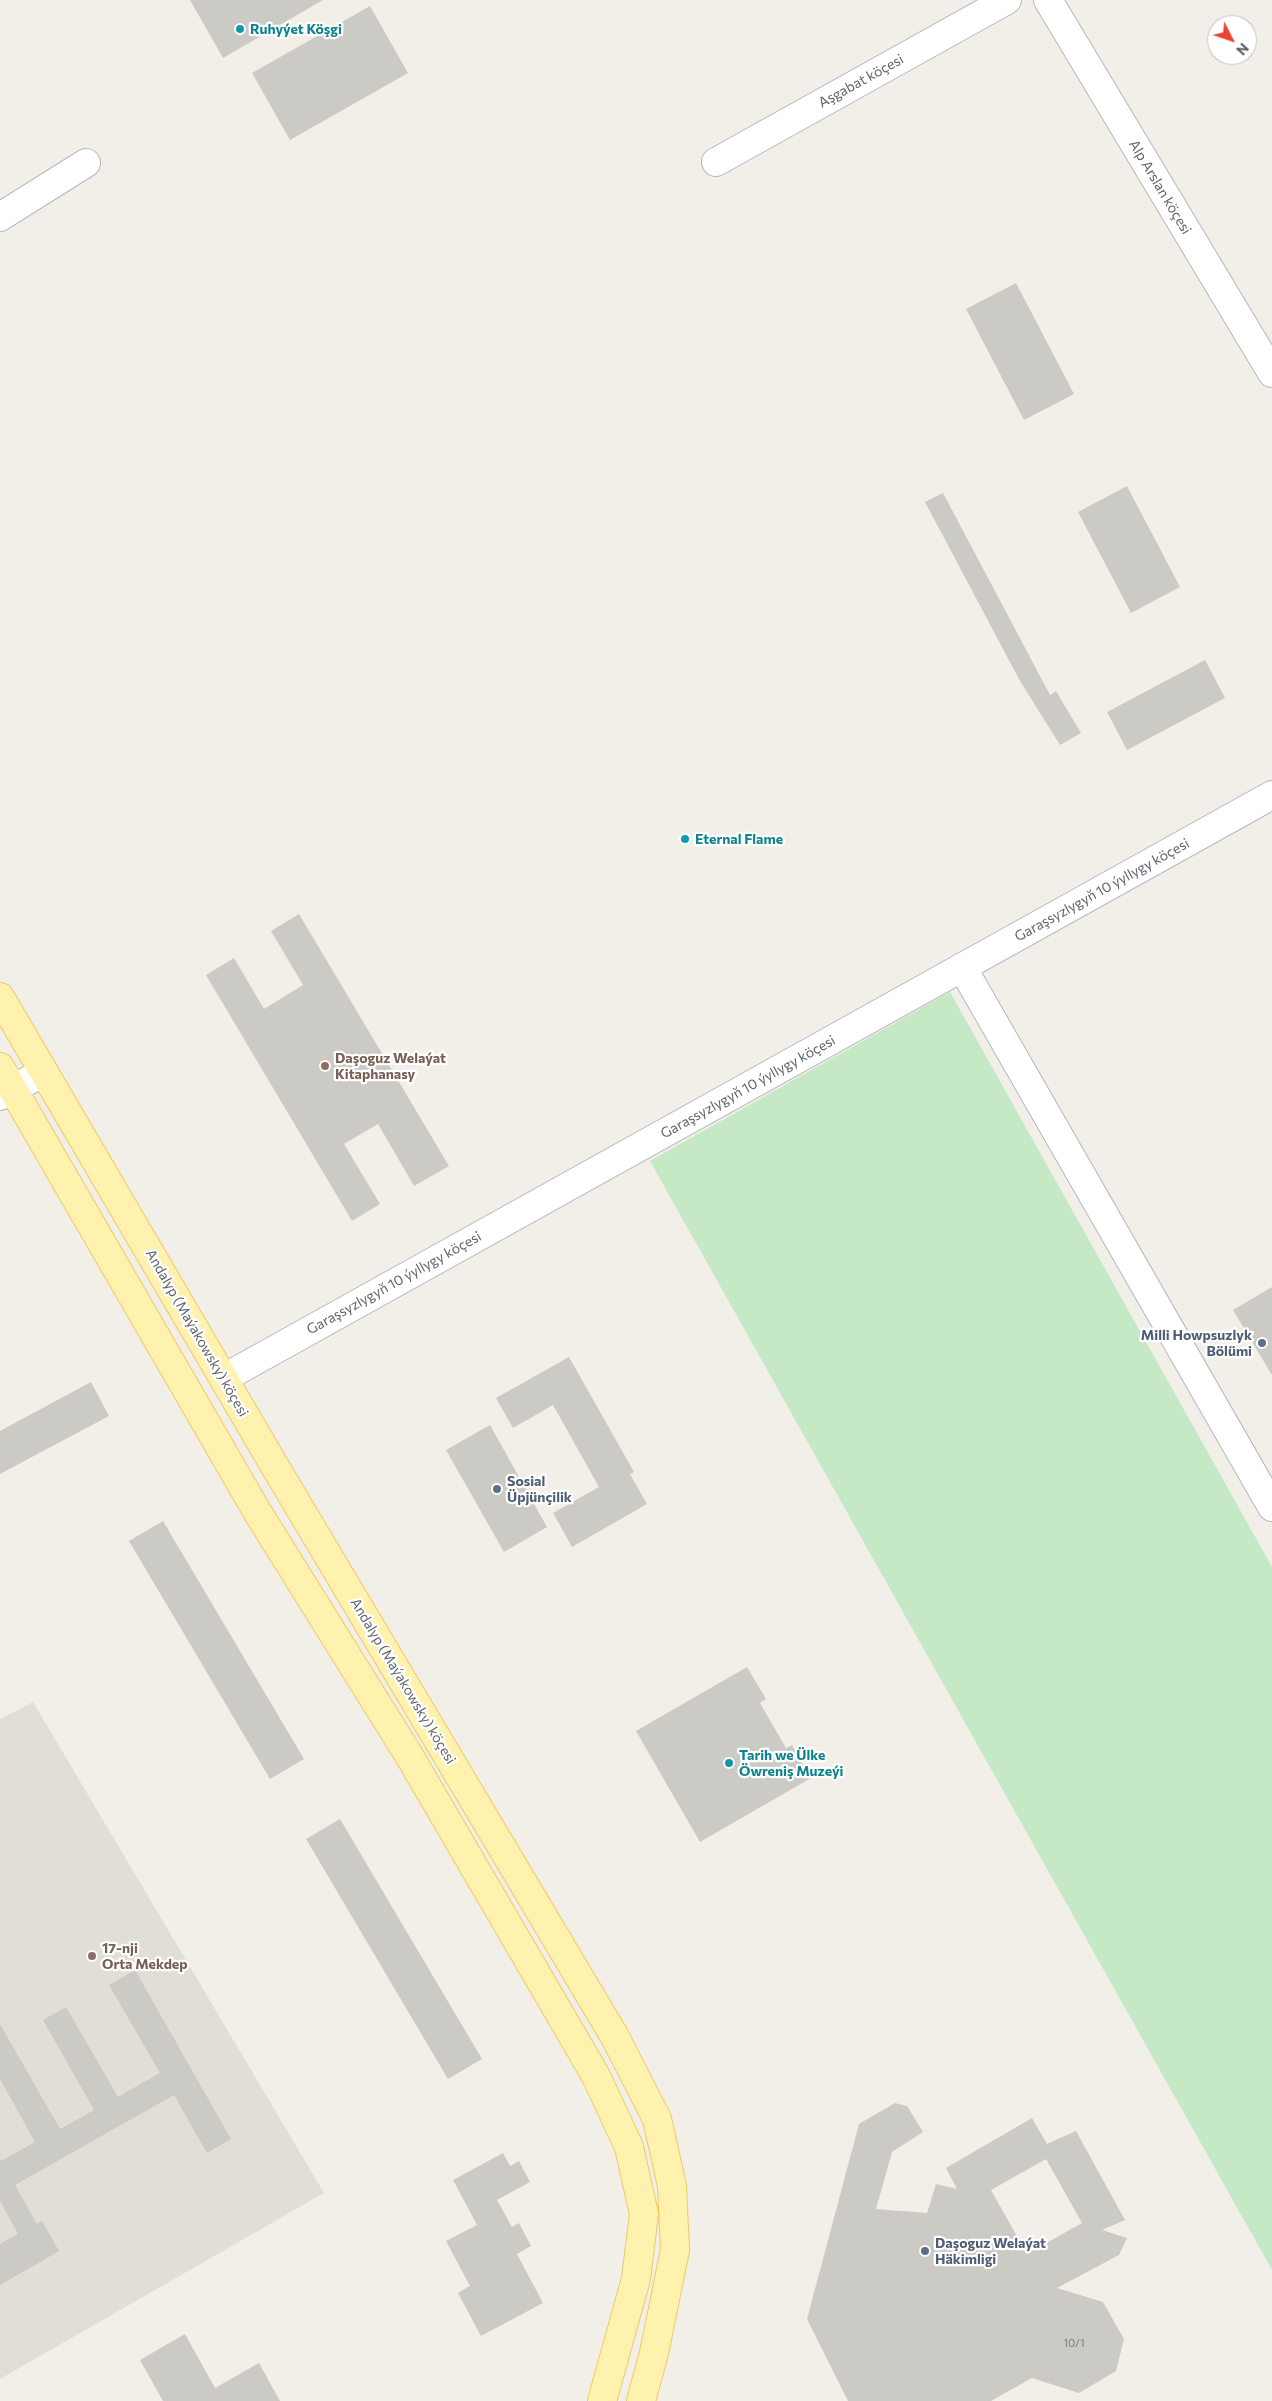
<!DOCTYPE html>
<meta charset="utf-8">
<style>
body{margin:0}
#map{position:relative;width:1272px;height:2401px;overflow:hidden;background:#f1efe8;font-family:Commissioner,sans-serif}
canvas{display:block}
.north{position:absolute;left:1207px;top:15px;width:50px;height:50px;box-sizing:border-box;background:#fff;border:1px solid #bfc1c3;border-radius:50%;rotate:131deg;font-size:14px;font-weight:700;line-height:20px;text-align:center;color:#5f6368}
.north::after{content:'';display:block;margin:auto;width:18px;height:22px;background:#ea4335;clip-path:polygon(50% 0,100% 100%,50% 72%,0 100%)}
</style>
<div id="map">
<canvas width="1272" height="2401"></canvas>
<div class="north">N</div>
</div>
<script>
const g = document.querySelector('canvas').getContext('2d');
g.lineJoin = 'round';
function paint(path, color) {
  g.fillStyle = color;
  g.fill(path, 'evenodd');
}
function trace(path, color, width, dash) {
  g.strokeStyle = color;
  g.lineWidth = width;
  g.lineCap = dash ? 'butt' : 'round';
  g.setLineDash(dash || []);
  g.stroke(path);
}
function write(font, color, halo, rows, align = 'center') {
  g.font = font + ' Commissioner,sans-serif';
  g.lineWidth = 4.5;
  g.setLineDash([]);
  g.textBaseline = 'middle';
  g.strokeStyle = halo;
  g.fillStyle = color;
  for (const [text, x, y, turn = 0] of rows) {
    g.save();
    g.translate(x, y);
    g.rotate((+turn || 0) * Math.PI / 180);
    g.textAlign = isNaN(turn) ? turn : align;
    if (halo) g.strokeText(text, 0, 0);
    g.fillText(text, 0, 0);
    g.restore();
  }
}
const education = new Path2D(`
 M33,1702L324,2193L0,2379V1719Z`);
const green = new Path2D(`
 M950,992L1272,1567V2270L650,1161Z`);
const building = new Path2D(`
 M190,0H323L223,58Z
 M370,6L408,73L290,140L252,73Z
 M1016,283L1074,394L1024,420L966,309Z
 M1127,486L1180,587L1131,613L1078,512Z
 M943,493L1050,695L1056,691L1081,733L1060,745L1020,681L925,502Z
 M1205,660L1225,698L1127,750L1107,712Z
 M299,914L449,1166L414,1186L378,1124L344,1144L380,1204L352,1221L206,975L234,958L264,1009L303,985L271,931Z
 M1272,1287V1375L1233,1310Z
 M569,1357L634,1472L630,1474L647,1504L572,1547L553,1513L599,1487L553,1405L513,1428L496,1398Z
 M91,1382L109,1416L0,1474V1431Z
 M490,1425L547,1527L504,1552L446,1450Z
 M163,1521L304,1759L270,1779L129,1541Z
 M747,1667L766,1699L760,1703L786,1748L792,1745L811,1778L700,1842L636,1731Z
 M340,1819L482,2059L448,2079L306,1839Z
 M135,1970L231,2139L207,2153L174,2095L15,2185L37,2224L42,2221L59,2251L0,2285V2244L18,2234L0,2201V2159L1,2161L35,2142L0,2079V2024L60,2129L94,2110L43,2020L66,2007L118,2097L160,2073L109,1985Z
 M895,2103L907,2106L923,2132L892,2152L876,2209L927,2213L936,2184L957,2189L946,2168L1032,2118L1047,2144L1076,2131L1125,2220L1102,2230L1127,2238L1119,2255L1057,2288L1103,2302L1124,2339L1116,2371L1079,2393L1032,2378L991,2401H848L807,2319L859,2124ZM1046,2159L1082,2223L1027,2254L991,2190Z
 M503,2153L510,2166L519,2161L530,2182L497,2200L512,2227L519,2223L531,2246L517,2254L543,2303L481,2336L458,2293L470,2286L446,2241L477,2225L453,2180Z
 M185,2334L215,2388L259,2363L280,2401H163L140,2360Z`);
const minor = new Path2D(`
 M1048,0L1272,373
 M716,162L1007,0
 M0,217L86,163
 M962,967L1272,1507
 M0,1096L44,1072
 M224,1378L1272,795`);
const major = new Path2D(`
 M0,997L280,1475L615,2037L657,2119L672,2186L675,2250L654,2353L641,2401
 M0,1067L258,1513L410,1757L596,2076L629,2147L644,2214L636,2279L602,2401`);
const markers = [
 [240,29,5,"#0f9aa8"],
 [685,839,5,"#0f9aa8"],
 [325,1066,5,"#8d6e63"],
 [1262,1343,5,"#5c6f8a"],
 [497,1489,5,"#5c6f8a"],
 [729,1763,5,"#0f9aa8"],
 [92,1956,5,"#8d6e63"],
 [925,2251,5,"#5c6f8a"]
];
const numberNames = [
 ["10/1",1074,2343]
];
const cultureNames = [
 ["Ruhyýet Köşgi",250,29],
 ["Eternal Flame",695,839],
 ["Tarih we Ülke",739,1755],
 ["Öwreniş Muzeýi",739,1771]
];
const streetNames = [
 ["Aşgabat köçesi",861,81,-29],
 ["Alp Arslan köçesi",1160,187,59],
 ["Garaşsyzlygyň 10 ýyllygy köçesi",1102,890,-29],
 ["Garaşsyzlygyň 10 ýyllygy köçesi",748,1087,-29],
 ["Garaşsyzlygyň 10 ýyllygy köçesi",394,1283,-29],
 ["Andalyp (Maýakowsky) köçesi",197,1333,60],
 ["Andalyp (Maýakowsky) köçesi",403,1681,59]
];
const educationNames = [
 ["Daşoguz Welaýat",335,1058],
 ["Kitaphanasy",335,1074],
 ["17-nji",102,1948],
 ["Orta Mekdep",102,1964]
];
const serviceNames = [
 ["Milli Howpsuzlyk",1252,1335,"right"],
 ["Bölümi",1252,1351,"right"],
 ["Sosial",507,1481],
 ["Üpjünçilik",507,1497],
 ["Daşoguz Welaýat",935,2243],
 ["Häkimligi",935,2259]
];
paint(education, '#e1ded6');
paint(green, '#c5e8c5');
paint(building, '#cccac5');
trace(minor, '#b5b8bc', 30);
trace(major, '#f2c960', 30);
trace(minor, '#fff', 28);
trace(major, '#fff2af', 28);
for (const [x, y, r, color] of markers) {
  const dot = new Path2D();
  dot.arc(x, y, r, 0, 2 * Math.PI);
  g.fillStyle = color;
  g.fill(dot);
  trace(dot, '#fff', 2);
}
write('11px', '#7a7d7f', null, numberNames);
write('bold 14px', '#0d838f', '#fff', cultureNames, 'left');
write('14px', '#5f6368', '#fff', streetNames);
write('bold 14px', '#785e54', '#fff', educationNames, 'left');
write('bold 14px', '#4e5e75', '#fff', serviceNames, 'left');
</script>
